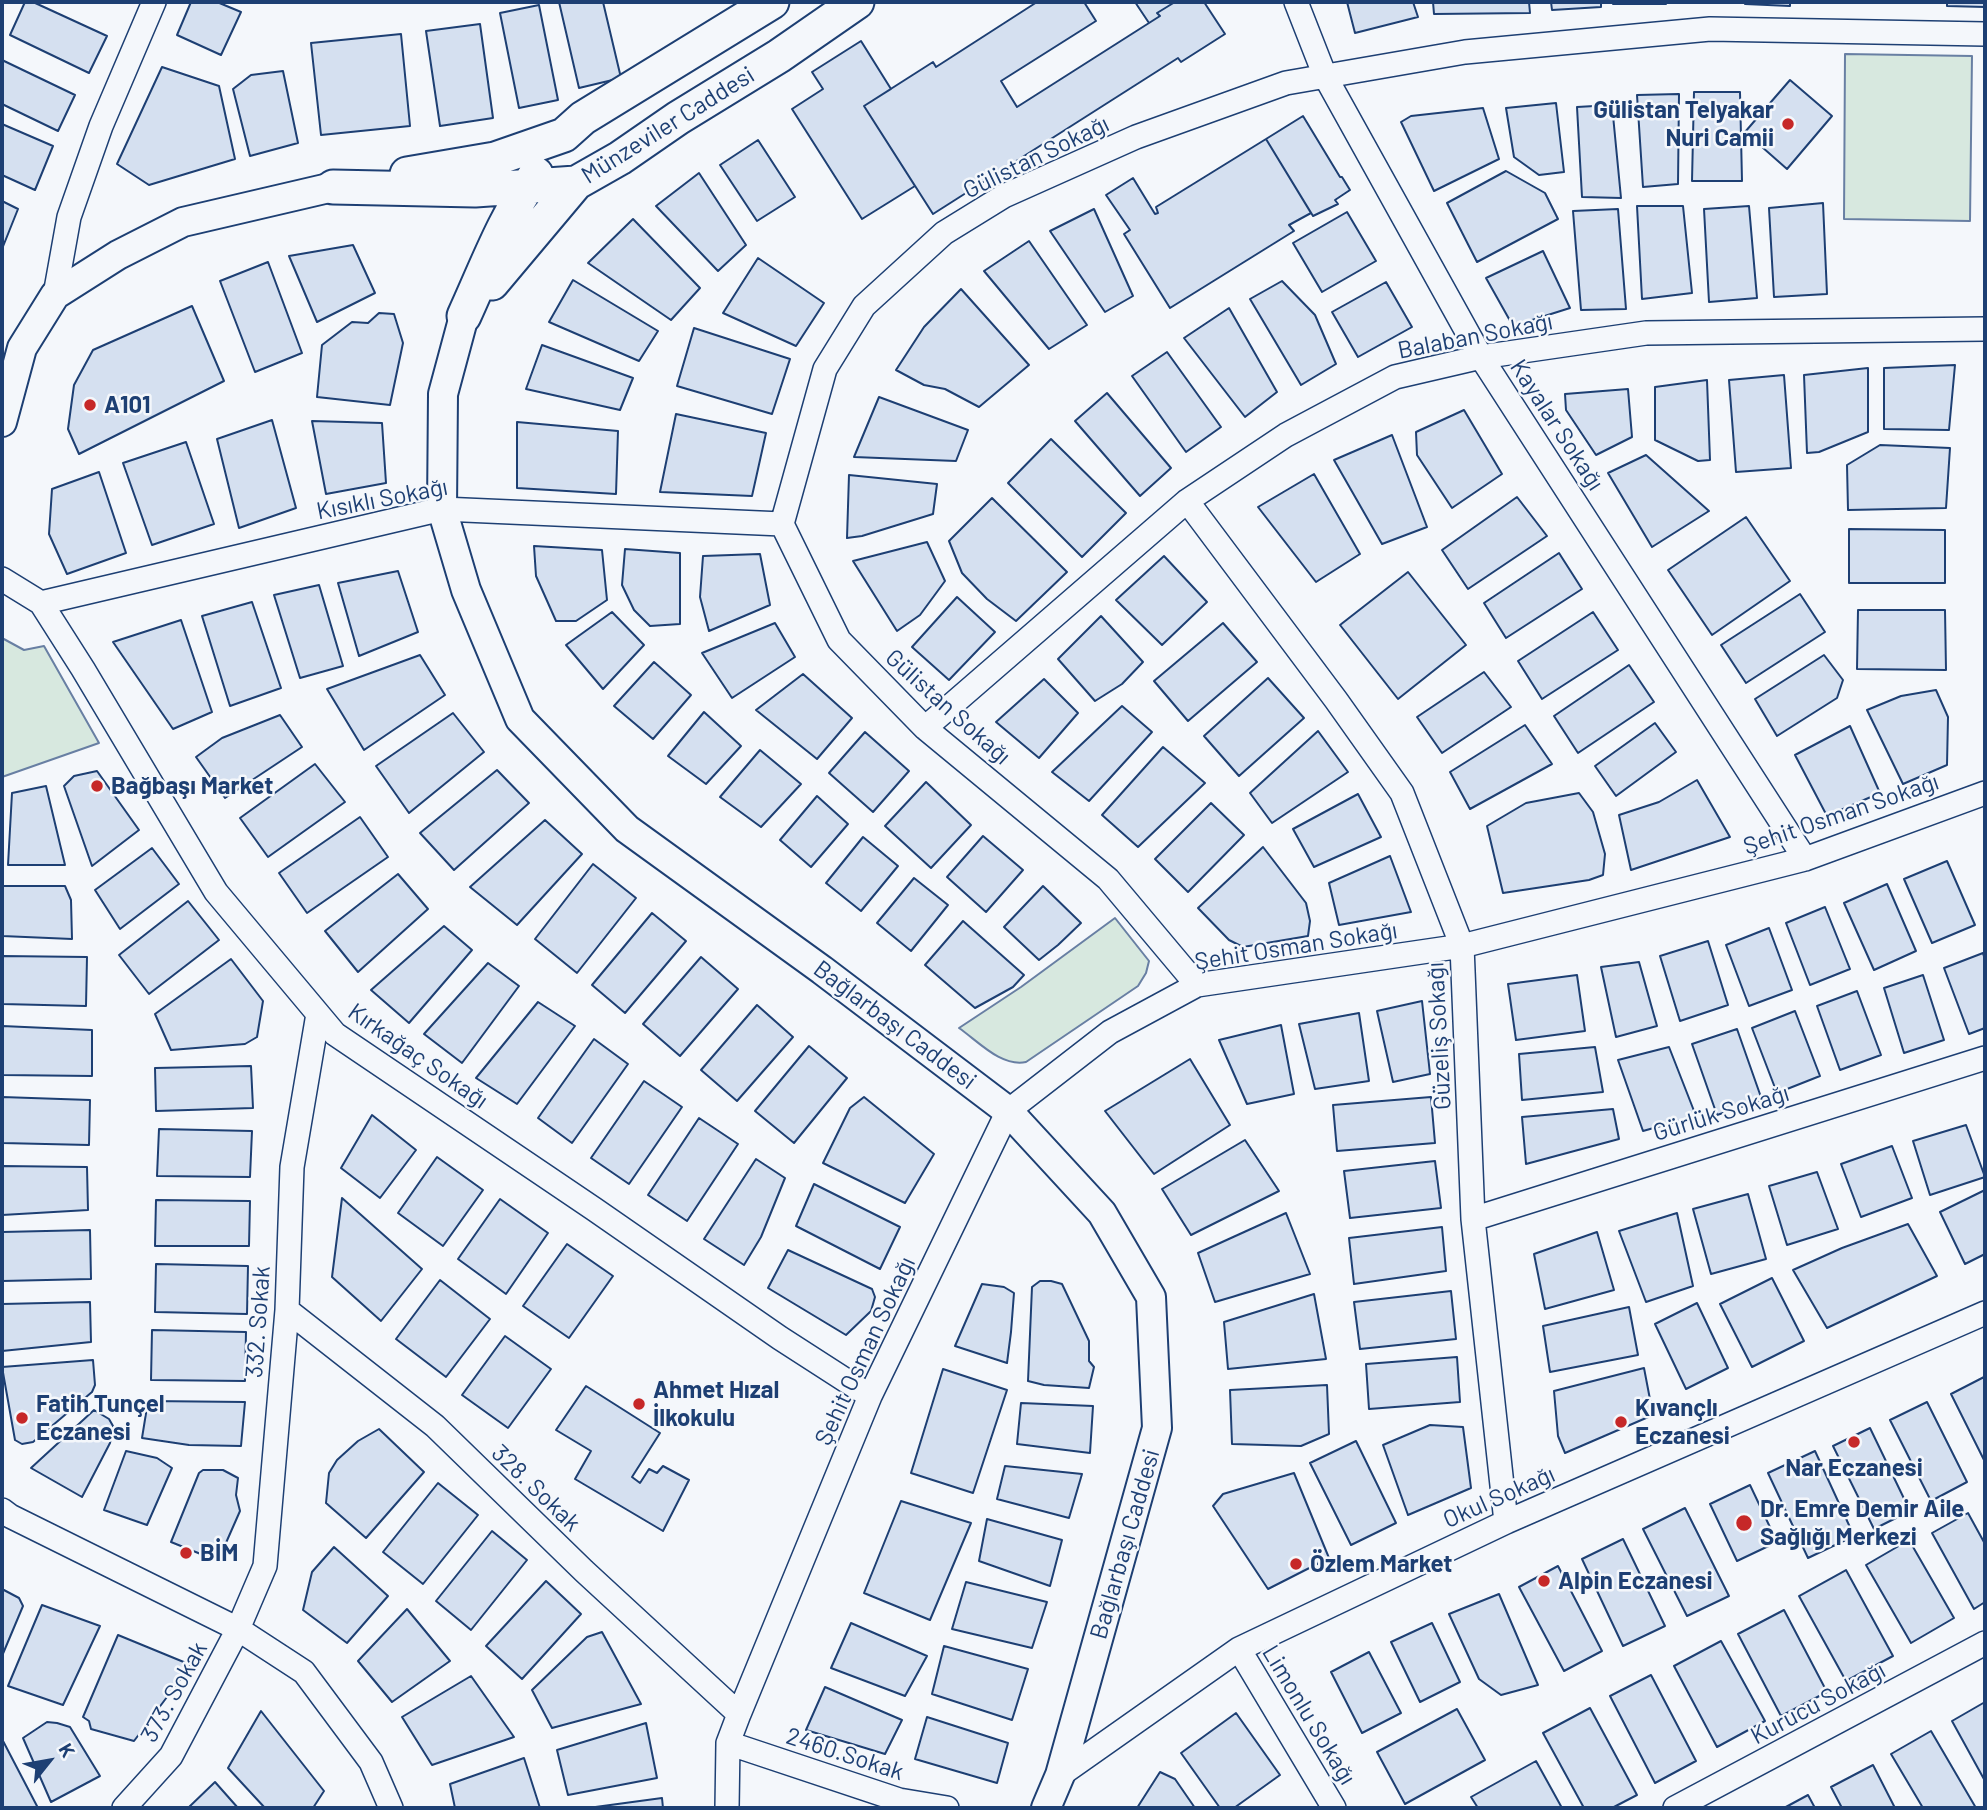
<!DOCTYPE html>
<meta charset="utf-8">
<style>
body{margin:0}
#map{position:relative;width:1987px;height:1810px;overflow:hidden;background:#f4f7fb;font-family:Barlow,sans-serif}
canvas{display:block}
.frame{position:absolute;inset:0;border:4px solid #1d3f73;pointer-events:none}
.north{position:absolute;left:14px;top:1726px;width:70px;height:70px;-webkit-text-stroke:5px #f4f7fb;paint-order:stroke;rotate:59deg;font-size:19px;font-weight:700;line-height:28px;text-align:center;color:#1d3f73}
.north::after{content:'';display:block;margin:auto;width:24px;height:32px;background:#1d3f73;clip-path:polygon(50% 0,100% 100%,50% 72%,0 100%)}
</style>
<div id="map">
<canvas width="1987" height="1810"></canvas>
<div class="frame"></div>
<div class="north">K</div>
</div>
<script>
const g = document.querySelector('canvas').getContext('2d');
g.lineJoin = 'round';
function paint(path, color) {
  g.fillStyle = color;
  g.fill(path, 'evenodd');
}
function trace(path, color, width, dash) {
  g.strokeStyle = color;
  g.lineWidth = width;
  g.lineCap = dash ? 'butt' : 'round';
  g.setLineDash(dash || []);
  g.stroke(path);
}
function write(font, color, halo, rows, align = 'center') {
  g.font = font + ' Barlow,sans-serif';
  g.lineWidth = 5;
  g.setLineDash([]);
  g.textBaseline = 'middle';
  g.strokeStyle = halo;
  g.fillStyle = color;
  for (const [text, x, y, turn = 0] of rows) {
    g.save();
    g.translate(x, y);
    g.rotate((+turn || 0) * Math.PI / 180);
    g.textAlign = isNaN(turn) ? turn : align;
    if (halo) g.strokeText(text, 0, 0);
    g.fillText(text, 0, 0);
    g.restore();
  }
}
const green = new Path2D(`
 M1845,54L1972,56L1970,221L1844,219Z
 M2,638L24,650L44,646L99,743L2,777Z
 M1115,918L1149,961L1146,973L1138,986L1026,1062C1001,1067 979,1042 959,1028L1021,987Z`);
const building = new Path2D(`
 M25,2H33L107,36L89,73L10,35Z
 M191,2H217L241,12L221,55L177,35Z
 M559,2H603L621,78L579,88Z
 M1037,2H1084L1096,21L1001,81L1017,107L1160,16L1157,13L1175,2H1204L1225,34L1181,62L1178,58L933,214L864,106L933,62L936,67Z
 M1135,2H1175L1157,13L1160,16L1149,23Z
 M1347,2H1413L1418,17L1355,33Z
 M1433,2H1529L1530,13L1434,14Z
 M1551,2H1601V7L1552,10Z
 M1613,2H1666V4H1613Z
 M1745,2H1790V6L1745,4Z
 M1947,2H1985V7L1947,6Z
 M539,5L558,100L519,108L500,13Z
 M480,24L493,118L440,126L426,31Z
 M401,34L410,126L321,135L311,43Z
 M861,41L891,89L864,106L915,186L862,219L792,109L823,89L812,72Z
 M2,60L75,95L58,131L2,104Z
 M162,67L219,86L235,159L149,185L117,164Z
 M283,71L298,143L250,156L233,89L251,75Z
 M1790,80L1832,116L1787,169L1745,132Z
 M1694,92H1740L1742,181H1692Z
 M1679,94L1678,184L1643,187L1637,95Z
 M1556,103L1564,172L1539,175L1514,157L1506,108Z
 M1612,105L1621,198L1582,197L1577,107Z
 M1483,108L1499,159L1434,191L1401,122L1411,116Z
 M1303,116L1340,177H1342L1350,190L1335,200L1338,204L1313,216L1266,139Z
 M2,124L53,146L35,190L2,175Z
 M1266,139L1311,213L1289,225L1294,231L1170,308L1124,234L1130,230L1106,195L1133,178L1155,214L1158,213L1156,207Z
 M758,140L795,197L757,221L720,165Z
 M1506,171L1545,193L1558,219L1477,262L1447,203Z
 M699,173L746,245L718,271L656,206Z
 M2,201L18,209L2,249Z
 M1823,203L1827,294L1774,297L1769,208Z
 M1637,206H1683L1692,293L1642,299Z
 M1749,206L1757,298L1709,302L1704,209Z
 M1094,209L1133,296L1105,312L1050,231Z
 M1618,209L1626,309L1581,310L1573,211Z
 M1347,212L1376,261L1322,292L1293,243Z
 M633,219L700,288L671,320L588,263Z
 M1029,241L1087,325L1049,349L984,271Z
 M353,245L375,293L317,322L289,256Z
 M1543,251L1570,308L1513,326L1486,278Z
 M758,258L824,303L796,346L723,313Z
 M268,262L302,353L255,372L220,281Z
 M573,280L658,331L639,361L549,322Z
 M1282,281L1315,315L1336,364L1301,385L1250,299Z
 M1386,282L1412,327L1358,357L1332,312Z
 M961,289L1029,365L979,407L945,389L924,385L896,370L924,327Z
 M192,306L224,381L79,454L68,429L74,385L93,350Z
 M1229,308L1277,392L1245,417L1184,338Z
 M379,313L394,314L403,343L390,405L317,397L322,345L352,322L368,323Z
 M694,328L790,359L772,414L677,386Z
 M542,345L633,378L620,410L526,389Z
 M1167,352L1221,427L1186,452L1132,376Z
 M1955,365L1949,430L1884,429V368Z
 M1868,368V432L1819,452L1807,453L1804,375Z
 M1784,375L1791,468L1736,472L1729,380Z
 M1707,380L1710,460L1698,461L1655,440V387Z
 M1628,389L1632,437L1596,455L1566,410L1565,394Z
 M1107,393L1171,468L1140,496L1075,421Z
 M879,397L968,430L956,461L854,457Z
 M1464,410L1502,474L1452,508L1417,455L1416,432Z
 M676,414L766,433L752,496L660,492Z
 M272,420L296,508L239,528L217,439Z
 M312,421L382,423L386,483L326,494Z
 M517,422L618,431L616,494L517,488Z
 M1392,435L1427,527L1382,544L1334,460Z
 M1051,439L1126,513L1082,557L1008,483Z
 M186,442L214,524L152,545L123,463Z
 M1880,445L1950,448L1946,508L1848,510L1847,465Z
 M1646,455L1709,511L1652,547L1608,473Z
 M99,472L126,553L67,574L49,534L52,489Z
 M1314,474L1360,554L1316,582L1258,507Z
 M849,475L937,484L933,514L862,536L847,538Z
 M1517,497L1547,536L1468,589L1442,550Z
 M992,498L1067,572L1016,621L987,599L962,573L949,541Z
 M1746,517L1790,581L1712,635L1668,570Z
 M1849,529L1945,530V583H1849Z
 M927,542L945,581L920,615L897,631L853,561Z
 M534,546L602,550L607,600L576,621H556L536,576Z
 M625,549L680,553V624L650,626L634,610L622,585Z
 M1559,553L1582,589L1506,638L1484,603Z
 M760,554L770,605L709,631L700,597L703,556Z
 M1164,556L1207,602L1162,645L1116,600Z
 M398,571L418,632L359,656L338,583Z
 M1408,572L1466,645L1398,699L1340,625Z
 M319,585L343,666L300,678L274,595Z
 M1800,594L1825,632L1746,683L1721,645Z
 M957,597L995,632L949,680L912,647Z
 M252,602L281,688L230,706L202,616Z
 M1858,610H1945L1946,670L1857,669Z
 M612,612L644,645L603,689L566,645Z
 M1593,612L1618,650L1542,699L1518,661Z
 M1101,616L1143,662L1122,684L1095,701L1058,659Z
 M181,620L212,712L173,729L113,642Z
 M775,623L795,657L732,698L702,653Z
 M1223,623L1257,662L1188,721L1154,681Z
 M420,655L445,695L364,750L327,689Z
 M1824,655L1843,680L1837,698L1777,736L1755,699Z
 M654,662L691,695L653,739L614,706Z
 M1629,665L1654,702L1578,753L1554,716Z
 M1484,672L1511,707L1442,753L1417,717Z
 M803,674L852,718L817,759L756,710Z
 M1268,678L1304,718L1239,776L1204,736Z
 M1044,679L1078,713L1039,758L996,722Z
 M1936,690L1948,717L1947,765L1903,784L1867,710L1901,696Z
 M1122,706L1152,732L1089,801L1052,772Z
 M704,712L741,746L706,784L668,756Z
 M453,713L484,752L409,813L376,766Z
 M280,715L302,747L225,798L196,757L222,738Z
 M1655,723L1676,752L1616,796L1595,766Z
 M1525,725L1552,764L1470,809L1450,772Z
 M1850,726L1880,793L1827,816L1795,755Z
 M1318,731L1348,772L1272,823L1250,793Z
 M865,732L909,771L873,812L829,773Z
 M1163,747L1205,783L1138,847L1102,815Z
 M760,750L801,784L761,827L720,797Z
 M315,764L345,802L268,857L240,818Z
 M497,770L529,803L454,870L420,833Z
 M97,771L139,830L92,866L64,786L74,776Z
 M1697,780L1730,837L1631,870L1619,815L1659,802Z
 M926,782L971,825L931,868L885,826Z
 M46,786L65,865H8L12,793Z
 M1579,793L1593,812L1605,854L1603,875L1589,880L1503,893L1487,826L1526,803Z
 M1358,794L1381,837L1314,867L1293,829Z
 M817,796L848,824L811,867L780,840Z
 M1211,803L1244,835L1188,892L1155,859Z
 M360,817L388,857L307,913L279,873Z
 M545,820L582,854L517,925L470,887Z
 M983,836L1023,870L986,912L947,877Z
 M863,837L898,866L861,911L826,883Z
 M1263,847L1306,903L1310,921L1308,936L1243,947L1229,940L1198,908Z
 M152,848L179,884L120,929L95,890Z
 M1390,856L1411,912L1339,925L1329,883Z
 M1947,861L1975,925L1932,943L1904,879Z
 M593,864L636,898L577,973L535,939Z
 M398,874L428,909L358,972L325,931Z
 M914,878L948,905L911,951L877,923Z
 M1887,884L1916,951L1874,970L1844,903Z
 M2,886H65L71,900L72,939L2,936Z
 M1043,886L1081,923L1058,945L1039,960L1004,927Z
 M188,901L219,940L149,994L119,955Z
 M1825,907L1850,969L1810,985L1786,923Z
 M652,913L686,941L625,1013L592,985Z
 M963,921L1024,975L1013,987L975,1008L925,965Z
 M444,926L472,950L409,1023L371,990Z
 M1769,928L1792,990L1749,1006L1726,945Z
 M1708,941L1728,1005L1680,1021L1660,956Z
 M1983,953L1985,960V1028L1969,1034L1944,968Z
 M2,956L87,957L86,1006L2,1004Z
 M701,957L738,989L680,1056L643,1024Z
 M231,959L263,1001L257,1037L245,1044L171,1050L155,1014Z
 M1639,962L1657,1026L1616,1037L1601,967Z
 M488,963L519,986L462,1063L424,1034Z
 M1577,975L1585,1031L1516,1040L1508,984Z
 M1923,975L1944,1040L1904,1053L1884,988Z
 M1857,991L1881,1055L1840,1070L1817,1006Z
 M1422,1001L1430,1074L1393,1082L1377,1011Z
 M538,1002L575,1026L517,1104L476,1078Z
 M757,1005L793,1037L737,1101L701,1070Z
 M1795,1011L1820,1076L1777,1093L1752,1028Z
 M1359,1013L1369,1081L1315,1089L1299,1024Z
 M1281,1025L1294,1094L1247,1104L1219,1040Z
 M2,1026L92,1030V1076L2,1075Z
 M1737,1029L1762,1100L1717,1115L1692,1044Z
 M594,1039L628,1064L572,1143L538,1118Z
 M809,1046L847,1078L794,1143L755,1111Z
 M1595,1047L1603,1092L1522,1100L1519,1054Z
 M1669,1047L1696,1116L1643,1131L1618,1060Z
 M1190,1059L1230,1125L1154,1174L1105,1111Z
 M251,1066L253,1108L156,1111L155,1068Z
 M644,1081L682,1107L629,1184L591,1158Z
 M2,1097L90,1100L89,1145L2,1143Z
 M864,1097L934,1154L905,1203L823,1163L850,1108Z
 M1431,1097L1435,1143L1337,1151L1333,1105Z
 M1613,1109L1619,1139L1526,1164L1522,1117Z
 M372,1115L416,1150L380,1198L341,1168Z
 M699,1118L738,1144L687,1221L648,1195Z
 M1966,1125L1985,1177L1930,1195L1913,1141Z
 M159,1129L252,1131L250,1177L157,1176Z
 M1245,1140L1279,1191L1191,1235L1162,1189Z
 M1892,1146L1912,1198L1861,1217L1841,1164Z
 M437,1157L483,1190L443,1246L398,1213Z
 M756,1159L785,1178L761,1237L744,1265L704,1239Z
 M1435,1161L1441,1208L1350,1218L1344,1171Z
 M2,1166L87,1167L88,1210L2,1215Z
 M1817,1172L1838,1229L1787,1245L1769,1186Z
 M814,1184L900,1227L880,1269L796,1226Z
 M1985,1190V1254L1965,1264L1940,1212Z
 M1748,1194L1766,1259L1711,1274L1693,1209Z
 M342,1198L422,1269L381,1321L332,1277Z
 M500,1199L548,1233L506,1294L458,1259Z
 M156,1200L250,1201L249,1246H155Z
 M1286,1213L1310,1274L1215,1302L1198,1253Z
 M1677,1213L1693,1286L1646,1302L1619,1231Z
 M1908,1224L1937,1276L1827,1328L1793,1270L1842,1248Z
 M1442,1227L1446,1271L1354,1284L1349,1238Z
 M90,1230L91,1279L2,1281V1232Z
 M1597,1232L1614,1290L1545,1309L1534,1254Z
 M567,1244L613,1276L569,1338L523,1306Z
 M788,1250L872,1289L875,1297L871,1311L846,1335L768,1288Z
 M156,1264L248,1266L247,1314L155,1312Z
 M1772,1278L1804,1341L1752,1367L1720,1304Z
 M440,1280L490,1319L446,1377L396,1339Z
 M1040,1281H1051L1062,1284L1089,1341V1361L1094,1367L1089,1388L1044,1385L1028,1381L1032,1287Z
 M982,1284L1004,1287L1014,1293L1011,1332L1007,1363L955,1346Z
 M1451,1291L1456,1339L1360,1349L1354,1302Z
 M1314,1294L1326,1359L1228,1369L1224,1322Z
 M90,1302L91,1342L2,1351V1304Z
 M1697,1303L1728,1368L1686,1389L1655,1324Z
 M1629,1307L1638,1355L1550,1372L1543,1326Z
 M152,1330L246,1332L245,1381L151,1380Z
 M505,1336L551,1369L508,1428L462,1395Z
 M1457,1357L1460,1402L1369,1409L1366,1364Z
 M93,1360L95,1385L92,1392L33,1442L22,1444L15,1440L2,1367Z
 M1644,1368L1653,1415L1565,1453L1558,1436L1554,1391Z
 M943,1369L1007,1390L973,1493L911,1473Z
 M1984,1377L1985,1380V1462L1951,1394Z
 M1327,1385L1329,1434L1301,1446L1232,1444L1230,1390Z
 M586,1386L660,1433L632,1477L640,1483L649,1469L657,1473L663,1466L689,1480L663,1531L575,1479L591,1451L556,1430Z
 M148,1401L245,1402L241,1446L189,1445L142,1438Z
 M1927,1402L1967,1482L1931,1501L1890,1420Z
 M1021,1403L1093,1406L1090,1453L1017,1444Z
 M94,1410L109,1419L113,1426L110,1443L82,1497L31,1468Z
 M1430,1425L1463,1427L1471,1488L1408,1515L1383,1445Z
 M1870,1428L1910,1511L1874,1529L1833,1446Z
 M379,1429L424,1472L366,1538L326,1503L329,1473L337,1460L358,1441Z
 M1356,1441L1396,1523L1351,1545L1310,1463Z
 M126,1451L157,1458L172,1468L147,1525L104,1510Z
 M1815,1451L1854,1536L1808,1558L1768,1473Z
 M1005,1466L1082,1474L1069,1518L997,1499Z
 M203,1470H223L238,1478L236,1495L240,1511L218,1561L171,1542L199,1473Z
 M1294,1473L1329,1558L1268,1589L1213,1506L1223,1494Z
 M438,1483L478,1515L423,1584L383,1552Z
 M1750,1485L1777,1542L1737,1561L1710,1504Z
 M901,1501L971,1523L930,1620L864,1593Z
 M1685,1508L1729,1596L1687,1616L1643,1529Z
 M1968,1513L1985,1544V1602L1974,1609L1932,1533Z
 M987,1519L1062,1540L1050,1586L979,1561Z
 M492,1531L527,1560L471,1630L436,1601Z
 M1623,1539L1665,1626L1623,1646L1582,1559Z
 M1909,1540L1954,1618L1911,1643L1866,1565Z
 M334,1547L388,1596L347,1643L303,1610L312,1572Z
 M1558,1566L1602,1651L1564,1671L1519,1587Z
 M1846,1570L1893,1656L1846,1681L1799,1596Z
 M546,1581L581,1614L522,1679L486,1646Z
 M966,1582L1047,1602L1032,1648L952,1629Z
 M2,1589L19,1598L23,1606L2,1656Z
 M1499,1594L1538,1685L1501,1695L1479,1679L1449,1614Z
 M42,1605L100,1626L63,1705L8,1686Z
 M407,1609L450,1661L392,1702L358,1661Z
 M1784,1610L1827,1692L1781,1716L1738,1634Z
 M851,1623L927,1656L905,1696L831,1668Z
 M1432,1623L1460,1682L1420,1702L1391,1642Z
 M602,1632L641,1704L552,1728L532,1690L587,1637Z
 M118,1635L191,1665L134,1741L91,1729L89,1721L83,1717Z
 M1721,1641L1765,1721L1717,1747L1674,1666Z
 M944,1646L1028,1669L1012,1720L932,1694Z
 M1369,1652L1401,1713L1362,1733L1331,1672Z
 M1651,1675L1696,1761L1655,1783L1610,1696Z
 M471,1676L514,1737L432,1765L402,1717Z
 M825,1687L902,1720L885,1754L806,1730Z
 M1985,1702V1781L1952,1721Z
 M1590,1708L1637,1795L1612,1808H1584L1543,1733Z
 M1457,1709L1485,1760L1405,1804L1377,1752Z
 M261,1711L324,1791L313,1808H265L228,1768Z
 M1236,1713L1280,1775L1234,1808H1220L1181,1753Z
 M927,1717L1008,1743L997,1783L915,1759Z
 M47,1722L57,1723L70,1727L100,1776L51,1802L23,1738Z
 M646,1723L657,1778L568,1795L557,1750Z
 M1931,1731L1976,1808H1923L1891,1754Z
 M2,1739L38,1808H2Z
 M524,1758L540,1808H455L450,1784Z
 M1536,1761L1562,1808H1478L1471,1797Z
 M1873,1765L1895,1808H1842L1831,1787Z
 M1160,1772L1175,1779L1195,1808H1137Z
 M215,1782L238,1808H188Z
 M1808,1795L1815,1808H1784Z
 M662,1798L663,1808H588Z`);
const minor = new Path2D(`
 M1296,2L1325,76L1481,357L1805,859
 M55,295L69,217L101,126L154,2
 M1187,501L1336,700L1402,793L1462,946L1473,1219L1506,1522
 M2,579L41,603L83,669L216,892L335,1034L594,1209L780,1338L870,1396
 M41,603L442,509L782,524
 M925,728L1187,501L1286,435L1395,377L1481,357L1646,333L1985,329
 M1197,985L1108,879L925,728L839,640L782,524L825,369L864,306L944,233L1004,196L1136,137L1286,83L1465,52L1710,29L1985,34
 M1473,1219L1985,1058
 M287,1310L435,1426L584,1571L739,1714
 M2,1510L10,1516L238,1629L304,1672L371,1762L391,1808
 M1239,1649L1334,1808
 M728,1743L899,1800L947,1808
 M1060,1775L1239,1649L1506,1522L1985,1313
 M124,1808L171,1756L238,1629L265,1566L287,1310L292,1167L318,1014
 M727,1808L728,1743L739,1714L870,1396L1008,1111L1110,1032L1197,985L1462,946L1805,859L1985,793
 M1675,1808L1985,1643`);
const tertiary = new Path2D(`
 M464,316L443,394L442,509L466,590L520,719L627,829L822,970L1008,1111L1102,1213L1151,1297L1157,1428L1060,1775L1046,1808
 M2,422L22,348L55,295L118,255L183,222L333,187`);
const secondary = new Path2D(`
 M407,174L495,159L564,135L583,118L772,2
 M333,187L475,190L576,183L620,158L678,118L779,56L857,2
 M492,283L576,183
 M464,316C486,268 505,216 536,174`);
const markers = [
 [1788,124,7,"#c62828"],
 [90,405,7,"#c62828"],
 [97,786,7,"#c62828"],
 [639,1404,7,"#c62828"],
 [22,1418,7,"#c62828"],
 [1621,1422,7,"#c62828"],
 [1854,1442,7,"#c62828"],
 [1744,1523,9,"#c62828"],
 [186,1553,7,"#c62828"],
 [1296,1564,7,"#c62828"],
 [1544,1581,7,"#c62828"]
];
const poiNames = [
 ["Gülistan Telyakar",1774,110,"right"],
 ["Nuri Camii",1774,138,"right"],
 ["A101",104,405],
 ["Bağbaşı Market",111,786],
 ["Ahmet Hızal",653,1390],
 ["İlkokulu",653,1418],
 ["Fatih Tunçel",36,1404],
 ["Eczanesi",36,1432],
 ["Kıvançlı",1635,1408],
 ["Eczanesi",1635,1436],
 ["Nar Eczanesi",1854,1468,"center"],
 ["Dr. Emre Demir Aile",1760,1509],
 ["Sağlığı Merkezi",1760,1537],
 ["BİM",200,1553],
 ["Özlem Market",1310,1564],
 ["Alpin Eczanesi",1558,1581]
];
const streetNames = [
 ["Münzeviler Caddesi",668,125,-32],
 ["Gülistan Sokağı",1036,157,-26],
 ["Balaban Sokağı",1475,336,-11],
 ["Kayalar Sokağı",1557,425,57],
 ["Kısıklı Sokağı",382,499,-11],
 ["Gülistan Sokağı",948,707,42],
 ["Şehit Osman Sokağı",1841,814,-19],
 ["Şehit Osman Sokağı",1296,946,-9],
 ["Bağlarbaşı Caddesi",895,1025,37],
 ["Güzeliş Sokağı",1439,1036,-93],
 ["Kırkağaç Sokağı",418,1056,35],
 ["Gürlük Sokağı",1721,1113,-17],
 ["332. Sokak",258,1322,-86],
 ["Şehit Osman Sokağı",865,1351,-65],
 ["328. Sokak",536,1488,44],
 ["Okul Sokağı",1499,1497,-24],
 ["Bağlarbaşı Caddesi",1125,1544,-74],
 ["373. Sokak",174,1692,-61],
 ["Kurucu Sokağı",1818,1703,-28],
 ["Limonlu Sokağı",1309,1715,59],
 ["2460.Sokak",845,1754,18]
];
paint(green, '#d7e8df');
trace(green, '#687fa3', 2);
paint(building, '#d5e0f0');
trace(building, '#1d3f73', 2);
trace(minor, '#1d3f73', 26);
trace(tertiary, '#1d3f73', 32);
trace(secondary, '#1d3f73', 37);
trace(minor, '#f4f7fb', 23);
trace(tertiary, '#f4f7fb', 28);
trace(secondary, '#f4f7fb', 33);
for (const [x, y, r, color] of markers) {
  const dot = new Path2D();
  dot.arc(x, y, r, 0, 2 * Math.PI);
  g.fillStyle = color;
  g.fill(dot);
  trace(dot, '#f4f7fb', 2.5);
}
write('bold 24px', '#1d3f73', '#f4f7fb', poiNames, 'left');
write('24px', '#1d3f73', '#f4f7fb', streetNames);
</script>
